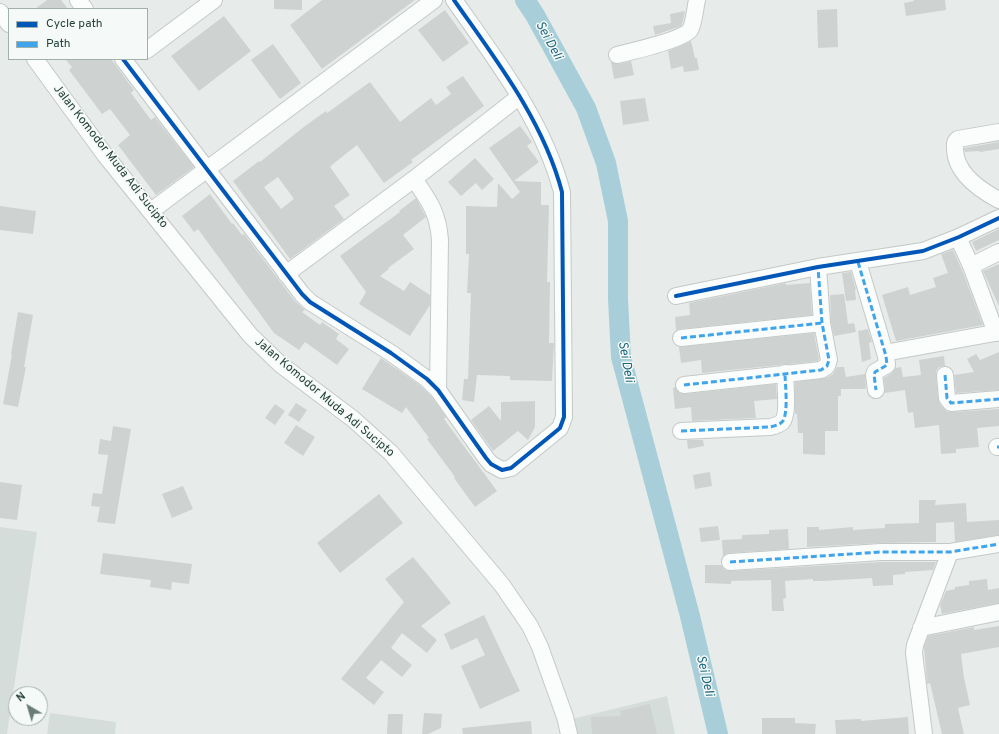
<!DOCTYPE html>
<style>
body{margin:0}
#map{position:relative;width:999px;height:734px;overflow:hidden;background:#e7ecea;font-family:Overpass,sans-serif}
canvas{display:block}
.legend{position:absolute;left:8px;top:8px;width:140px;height:52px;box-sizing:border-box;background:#f5faf8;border:1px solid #a1b0ac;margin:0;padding:5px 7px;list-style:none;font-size:12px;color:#24403a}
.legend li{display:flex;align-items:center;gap:8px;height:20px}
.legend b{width:20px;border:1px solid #a1b0ac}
.north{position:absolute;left:8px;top:686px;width:40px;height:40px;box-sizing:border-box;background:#f5faf8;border:1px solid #a1b0ac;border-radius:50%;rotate:322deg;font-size:11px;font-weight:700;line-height:16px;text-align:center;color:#24403a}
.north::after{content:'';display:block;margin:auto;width:14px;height:18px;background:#687c78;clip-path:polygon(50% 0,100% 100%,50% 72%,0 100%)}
</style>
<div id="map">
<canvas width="999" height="734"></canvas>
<ul class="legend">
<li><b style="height:5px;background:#0057b8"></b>Cycle path</li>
<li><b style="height:5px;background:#3ea4ec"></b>Path</li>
</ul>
<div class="north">N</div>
</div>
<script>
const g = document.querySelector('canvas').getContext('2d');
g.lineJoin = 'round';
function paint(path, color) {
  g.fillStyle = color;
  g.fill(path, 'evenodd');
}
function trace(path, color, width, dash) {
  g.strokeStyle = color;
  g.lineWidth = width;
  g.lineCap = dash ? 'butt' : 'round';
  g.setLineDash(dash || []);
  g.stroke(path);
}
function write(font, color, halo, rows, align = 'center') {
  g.font = font + ' Overpass,sans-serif';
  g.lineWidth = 3;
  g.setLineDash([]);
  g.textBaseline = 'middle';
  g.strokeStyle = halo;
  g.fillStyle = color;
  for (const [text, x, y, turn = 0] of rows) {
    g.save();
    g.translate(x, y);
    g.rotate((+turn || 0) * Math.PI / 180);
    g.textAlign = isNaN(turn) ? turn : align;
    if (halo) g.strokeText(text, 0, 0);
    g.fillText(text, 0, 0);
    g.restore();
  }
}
const built = new Path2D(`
 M0,527L37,532L7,734H0Z
 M667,696L675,734H572V719Z
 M50,713L116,722L115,734H47Z`);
const river = new Path2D(`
 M525,0L535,15L586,108L606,163L618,221V299L621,357L690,616L718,734`);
const building = new Path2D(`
 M47,0H61L68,9H35Z
 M274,0H302V10L274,9Z
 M322,0H415L322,69L290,25Z
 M914,0H945L946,10L906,16L904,3L914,1Z
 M837,9L838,47L818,48L817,10Z
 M445,10L469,43L443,62L418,30Z
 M685,11L683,21L681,26L655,35L653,26L671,23L670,14Z
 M224,16L251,51L199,91L171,56Z
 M691,41L695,58H697L699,70L684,72L683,66L671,69L668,51Z
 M273,44L301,83L280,99L251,60Z
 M65,59H111L134,90L131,93L151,120L155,117L194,167L156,195L118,145L130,135L110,109L102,114L69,70L72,67Z
 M631,61L634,75L614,79L611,62L619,64Z
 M463,76L484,106L411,160L413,162L384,183L357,145L333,164L330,167L350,195L334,206L344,219L290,259L233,181L259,161L260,162L305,126L326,111L327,113L370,82L400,122L431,98L436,105L451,94L446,87ZM278,177L294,199L281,209L264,187Z
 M645,98L649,121L623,125L620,101Z
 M520,126L532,142L527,146L539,162L514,181L541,182V205H549L547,282H550L549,343H554L552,381L510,380V376L477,375L474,402L462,400L464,379H468L471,293H467L469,254H466V206L497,207L498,183L512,199L520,192L489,148Z
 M999,142V149L980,152L979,151L965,152L964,148Z
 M475,158L494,179L482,190L476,183L461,196L448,182Z
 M210,194L232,224L233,223L242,235L244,234L294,300L305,310L302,312L320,325L322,322L339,334L336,339L349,349L337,365L305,342L299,350L274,333L198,229L194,232L182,216Z
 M416,198L426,217L403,235L414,249L388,268L389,269L380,276L404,291L410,282L430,295V305L410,336L359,304L366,292L340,256L400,212L399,211Z
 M0,206L36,211L33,234L0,230Z
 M999,229V240L976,251L972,242Z
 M953,250L962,270L983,325L896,341L882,295L908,287L910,295L936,287L933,278L948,273L941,254Z
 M999,264V306L983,271Z
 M851,272L856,289H855L856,300L846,301L842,273Z
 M786,283V285L810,283L812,315L680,329L676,330L675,317L690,315L689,303Z
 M844,294L848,324L854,323L856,332L834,336L831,322L830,295Z
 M18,312L33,315L24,367H26L18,407L3,404L12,354H11Z
 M868,329L872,342L869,343L871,359L862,362L858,331Z
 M814,333L819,359L818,361L702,373L701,360L681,363L679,347Z
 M999,352V390L956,393L954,375L974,372L967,359L976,354L980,360Z
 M944,356L945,366L939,367L936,371V375L938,399L940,404L947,412H951L999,409V426L977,428L979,447L956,449V453L941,454L939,425L915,428L913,412L908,413L905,390L885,393L884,378L892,373L896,368L901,367L903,377L921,375L919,360Z
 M381,358L421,386L431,396L446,417L444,419L497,491L475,507L454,478L455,477L427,439L429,438L406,407L402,413L362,389Z
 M837,367H844L846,377L865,374L866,389H841V396H838V431H825V455L803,454V433H798L797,414H795V382L826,378L833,374Z
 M776,384L777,399L754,401L756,418L692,421L691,407L675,409L673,388L675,387L680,393L685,394Z
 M535,401V427L528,440L518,431L493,451L471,420L489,406L501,421V402Z
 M296,403L307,410L299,422L288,415Z
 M275,404L285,411L275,425L265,418Z
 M296,425L315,437L303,456L284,443Z
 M113,426L131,429L115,524L97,522L100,507L91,506L93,493L102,494L108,455L98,454L100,439L111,441Z
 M687,440H703L704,446L688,449Z
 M710,472L712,486L695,489L693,475Z
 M0,482L22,485L17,520L0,518Z
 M183,486L193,509L172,518L162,494Z
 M379,494L403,523L340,573L317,543Z
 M919,500H936L935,505L966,503L967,522L999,520V535L955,542L954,522L936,523V542L880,543L807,547V527H819V530L853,527V530L885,528V524L919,523Z
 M718,526L720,540L701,542L699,528Z
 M788,529L789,549L729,553L723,556L722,540L742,539V535L769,534V530Z
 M103,553L192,564L189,584L172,582L171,590L150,587L151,580L100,574Z
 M413,557L451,603L421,626L437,640L427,653L402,633L391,648L412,665L402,677L381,660L366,678L384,692L374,705L341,679L404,602L385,579Z
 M881,562H936L933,570L905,572V574L893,575V585L873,586L872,578L823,581H813V579L785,581L786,598L783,599L784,611H772L771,580L731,581V584L705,583V565H721L725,570L731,571Z
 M987,579L988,590L999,588V603L942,614L940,605L946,591L955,589V587L969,585V581Z
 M484,615L520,691L480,709L461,666L485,655L477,638L451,650L444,634Z
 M999,626V647L961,654L964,678L970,705L958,708L964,734H942L930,683L927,684L924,647L928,636L974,627V630Z
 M650,704L657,734H592L591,717L621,716L620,711Z
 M424,713L442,714L441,728L428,734H422Z
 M388,714H403L402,734H387Z
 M908,717L909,734H836L835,720L861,719V721Z
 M762,718H795V723L816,724L815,734H762Z
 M531,721L532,734H463L462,728Z`);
const minor = new Path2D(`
 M78,0L85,9
 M0,12L9,24
 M147,50L214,0
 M617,55C630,52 685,39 690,30C694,24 695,8 697,0
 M35,59L105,155L250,335L280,364L353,419L391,453L502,585L530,626L540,647L565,717L569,734
 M123,59L302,294L310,302L391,353L427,379L438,390L486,458L491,464L502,470L511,468L554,433L560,428L564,417L562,192C543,120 496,60 454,0
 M999,132L958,139C954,142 955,145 955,150C956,173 980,190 999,200
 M414,179C429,201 438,212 440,240L438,390
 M151,211L434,0
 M961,244L971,266L996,333
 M858,262L886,356L887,365L875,372L874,375L876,390
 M971,266L999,252
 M286,274L414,179L520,96
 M676,296L818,267L923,251L959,237L999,218
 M681,338L822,323
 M890,352L999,332
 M945,375L947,398L951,403L999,399
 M684,385L821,370L827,366L829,360L822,323L818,267
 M681,431L770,427C774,426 779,425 782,422C789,415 785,383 785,373
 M997,447H999
 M730,562L881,552H950L999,544
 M921,628L999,612
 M924,734L914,653L915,645L950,552`);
const quiet = new Path2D(`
 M858,262L886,356L887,365L875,372L874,375L876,390
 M681,338L822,323
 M945,375L947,398L951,403L999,399
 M684,385L821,370L827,366L829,360L822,323L818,267
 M681,431L770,427C774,426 779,425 782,422C789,415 785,383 785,373
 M997,447H999
 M730,562L881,552H950L999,544`);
const cycleway = new Path2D(`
 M123,59L302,294L310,302L391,353L427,379L438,390L486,458L491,464L502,470L511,468L554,433L560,428L564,417L562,192C543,120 496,60 454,0
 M676,296L818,267L923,251L959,237L999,218`);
const streetNames = [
 ["Jalan Komodor Muda Adi Sucipto",110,157,52],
 ["Jalan Komodor Muda Adi Sucipto",324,398,40]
];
const waterNames = [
 ["Sei Deli",548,41,61],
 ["Sei Deli",625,362,80],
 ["Sei Deli",704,676,77]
];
paint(built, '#d5ddda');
trace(river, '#a8cfd9', 20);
paint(building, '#ced3d1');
trace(minor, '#c4c9c7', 18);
trace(minor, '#fbfcfc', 16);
trace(quiet, '#3ea4ec', 3, [6, 3]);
trace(cycleway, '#0057b8', 4);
write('12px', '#24403a', '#f5faf8', streetNames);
write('italic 13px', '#1d667c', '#f5faf8', waterNames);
</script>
